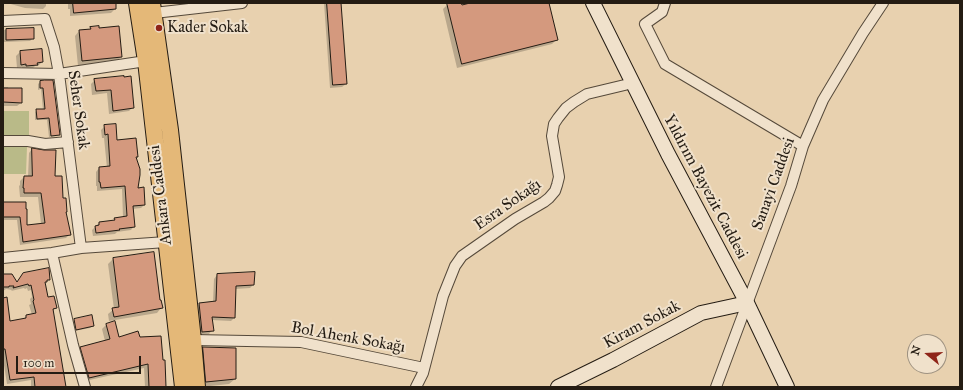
<!DOCTYPE html>
<meta charset="utf-8">
<style>
body{margin:0}
#map{position:relative;width:963px;height:390px;overflow:hidden;background:#e8d1af;font-family:"IM FELL Great Primer",serif}
canvas{display:block}
.frame{position:absolute;inset:0;border:4px solid #241c13;pointer-events:none}
.north{position:absolute;left:907px;top:334px;width:40px;height:40px;box-sizing:border-box;background:#f0e1cb;border:1px solid #9e9281;border-radius:50%;rotate:288deg;font-size:11px;font-weight:700;line-height:16px;text-align:center;color:#241c13}
.north::after{content:'';display:block;margin:auto;width:14px;height:18px;background:#8f2418;clip-path:polygon(50% 0,100% 100%,50% 72%,0 100%)}
.scale{position:absolute;left:16px;top:356px;width:125px;height:18px;box-sizing:border-box;border:2px solid #241c13;border-top:0;padding-left:5px;font-size:12px;line-height:14px;white-space:nowrap;color:#241c13;-webkit-text-stroke:3px #f0e1cb;paint-order:stroke}
</style>
<div id="map">
<canvas width="963" height="390"></canvas>
<div class="frame"></div>
<div class="north">N</div>
<div class="scale">100 m</div>
</div>
<script>
const g = document.querySelector('canvas').getContext('2d');
g.lineJoin = 'round';
function paint(path, color) {
  g.fillStyle = color;
  g.fill(path, 'evenodd');
}
function trace(path, color, width, dash) {
  g.strokeStyle = color;
  g.lineWidth = width;
  g.lineCap = dash ? 'butt' : 'round';
  g.setLineDash(dash || []);
  g.stroke(path);
}
function write(font, color, halo, rows, align = 'center') {
  g.font = font + ' "IM FELL Great Primer",serif';
  g.lineWidth = 4;
  g.setLineDash([]);
  g.textBaseline = 'middle';
  g.strokeStyle = halo;
  g.fillStyle = color;
  for (const [text, x, y, turn = 0] of rows) {
    g.save();
    g.translate(x, y);
    g.rotate((+turn || 0) * Math.PI / 180);
    g.textAlign = isNaN(turn) ? turn : align;
    if (halo) g.strokeText(text, 0, 0);
    g.fillText(text, 0, 0);
    g.restore();
  }
}
const green = new Path2D(`
 M3,111H29V138L3,137Z
 M3,146L27,147L26,174H3Z`);
const shadow = new Path2D(`
 M7,3H46V6L43,9L25,8Z
 M68,3H115V9L111,13L70,16V9H68Z
 M324,3H340L346,84L342,87L330,88Z
 M451,3H460L461,6L474,3H548L557,39L552,44L457,68L443,9L448,4Z
 M91,28L121,57L117,61L78,66L75,36L79,31L88,30Z
 M33,29V38L30,41L4,42L3,30Z
 M41,50L42,62L38,66H35L33,68L22,69V67L17,68L16,56L20,52Z
 M111,78L133,107L129,111L109,114L107,93L92,95L91,84L95,80Z
 M52,81L59,134L57,136L49,137L47,120H35V112L37,110H43L41,89L38,90V84L40,82Z
 M3,87H8V89L21,103L17,106H3Z
 M105,126L116,141L137,157L135,158L137,189L144,205L141,208L132,209L134,226L131,230L117,232L115,234L93,236L92,230L99,223L112,221L115,219L123,217L122,189L97,191V186H96V172L99,168H107L104,138H102L101,130Z
 M32,149L62,199L70,234L66,238L20,245L17,220H3V203H25L26,226L41,224L38,197H20L19,186L20,185V181L24,177H28L29,153Z
 M153,254L159,301L161,308L157,313L109,321L108,314L114,309L108,264L113,259Z
 M3,275L15,287L22,276L49,279L44,283L48,298L55,308L53,311L60,387H31V380L7,384L3,359V300L9,322L23,320L26,316L32,315L29,305L31,304L30,299L32,297L31,290L28,291L27,288L25,289L24,288L11,291L12,290L6,289L3,291Z
 M217,275L253,285L250,288L235,289L234,318L231,321L211,320L212,330L209,334L199,335L196,308L199,304L213,302L214,279Z
 M74,320L93,325L90,328L74,331L72,322Z
 M114,323L118,338L137,332L165,387H145L144,368L85,381L77,352L81,348L105,341L102,329L106,325Z
 M204,348L235,379L229,384L201,387L198,353Z`);
const building = new Path2D(`
 M73,3H116V9L74,13Z
 M327,3H341L347,84L333,85Z
 M447,3H461L462,5L470,3H549L558,40L462,64Z
 M99,26V28L119,26L122,57L82,61L79,30L91,29L90,27Z
 M34,28V39L6,40V29Z
 M42,49L43,62L37,63L38,65L26,66V64L21,65L20,51Z
 M124,76V77L131,76L134,108L113,111L111,90L96,91L94,79Z
 M45,80H53L60,135L51,136L49,118L37,119L36,109H45L43,88H40V81Z
 M3,88H22V103L3,102Z
 M116,124L117,140L136,138L138,157H136L140,169V175L138,188L144,187L145,205L133,206L135,227L119,229L120,230L96,233L95,226L99,225V222L115,220L114,218L127,216L125,186L101,188L100,182H99V167L110,166L108,134L105,135L104,125Z
 M32,148L44,150H56L55,176H62L63,198H66L67,212H66L71,235L23,242L20,217H3V202H26V209H27V225L45,223L41,193H24V188H23L24,176H32Z
 M154,252L160,300H161L163,308L114,317L112,308L119,307L113,258Z
 M49,268L50,280H47V282H45L48,297L54,296L57,308L53,309L66,387H35L34,377L10,380L5,349H3V298L7,297L10,321L26,318V315L36,313L33,301L34,300L31,285L29,286L28,284L13,288L14,286H9V287H3V274H12L17,282L23,273Z
 M255,272L254,285L236,286L235,318L212,317L214,331L202,332L199,303L216,301L217,274Z
 M92,315L94,326L76,330L74,319Z
 M115,321L119,337L138,331L140,337L161,336L163,360H165L166,387H149L148,364L89,378L80,347L110,339L106,324Z
 M203,347L236,348V379L206,382Z`);
const street = new Path2D(`
 M665,3L662,12L645,24L665,64L803,146
 M154,13L242,3
 M3,21L45,19L54,47L59,74L81,248
 M3,73L59,74L146,61
 M3,141H28L45,144L68,142
 M52,253L73,345L85,387
 M3,258L52,253L81,248L166,242L172,245
 M193,340L301,342L424,368
 M416,387L423,373L443,296L455,266L462,256L515,219L544,202L549,198L555,191L557,185L559,177L552,136L554,124L558,118L566,108L574,102L587,94L633,83
 M716,387L791,186L803,146L823,100L863,33L883,3`);
const secondary = new Path2D(`
 M593,3L668,154L747,303L787,387
 M558,387L613,360L701,313L747,303`);
const primary = new Path2D(`
 M137,3L146,61L183,387
 M152,3L170,130L193,340L197,387`);
const markers = [
 [159,28,4,"#8f2418"]
];
const poiNames = [
 ["Kader Sokak",167,28]
];
const streetNames = [
 ["Seher Sokak",78,110,82],
 ["Sanayi Caddesi",774,184,-70],
 ["Yıldırım Bayezit Caddesi",705,187,62],
 ["Ankara Caddesi",161,195,-97],
 ["Esra Sokağı",508,205,-35],
 ["Kiram Sokak",642,325,-28],
 ["Bol Ahenk Sokağı",348,338,10]
];
paint(green, '#b9ba88');
paint(shadow, '#0003');
paint(building, '#d4997e');
trace(building, '#241c13', 1);
trace(street, '#55493a', 12);
trace(secondary, '#241c13', 16);
trace(primary, '#241c13', 18);
trace(street, '#f0e1cb', 10);
trace(secondary, '#f0e1cb', 14);
trace(primary, '#e4b878', 16);
for (const [x, y, r, color] of markers) {
  const dot = new Path2D();
  dot.arc(x, y, r, 0, 2 * Math.PI);
  g.fillStyle = color;
  g.fill(dot);
  trace(dot, '#f0e1cb', 1.5);
}
write('16px', '#241c13', '#f0e1cb', poiNames, 'left');
write('16px', '#241c13', '#f0e1cb', streetNames);
</script>
